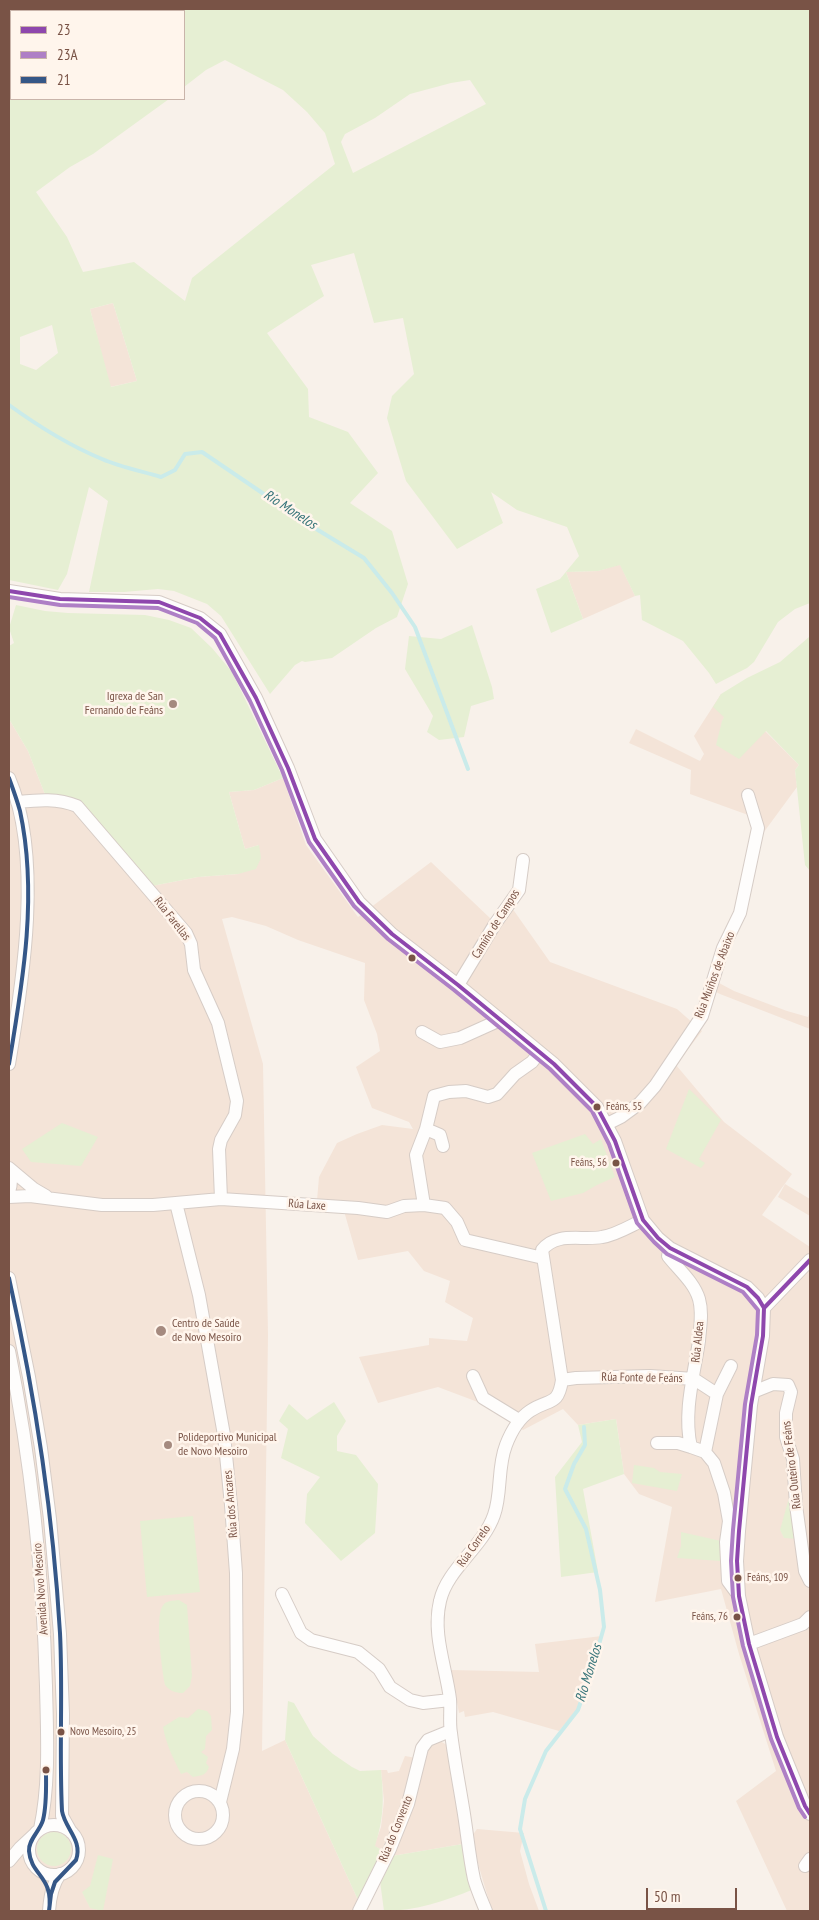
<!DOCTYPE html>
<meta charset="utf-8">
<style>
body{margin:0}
#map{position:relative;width:819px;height:1920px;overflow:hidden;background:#f8f1ea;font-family:"PT Sans Narrow",sans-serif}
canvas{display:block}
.frame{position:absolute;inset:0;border:10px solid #795346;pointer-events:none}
.legend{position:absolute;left:10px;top:10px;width:175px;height:90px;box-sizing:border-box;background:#fff5ec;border:1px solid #c9b4aa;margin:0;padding:6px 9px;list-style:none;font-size:15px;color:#795346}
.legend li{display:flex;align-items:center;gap:10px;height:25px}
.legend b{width:25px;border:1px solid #c9b4aa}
.scale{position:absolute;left:646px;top:1888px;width:91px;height:22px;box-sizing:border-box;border:2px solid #795346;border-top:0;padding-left:6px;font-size:15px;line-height:18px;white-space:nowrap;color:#795346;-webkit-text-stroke:4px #fff5ec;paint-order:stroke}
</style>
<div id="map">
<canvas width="819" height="1920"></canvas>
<div class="frame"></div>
<ul class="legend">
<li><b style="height:6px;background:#8e47ad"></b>23</li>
<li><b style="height:6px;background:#ae7fc5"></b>23A</li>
<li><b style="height:6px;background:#355787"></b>21</li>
</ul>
<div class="scale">50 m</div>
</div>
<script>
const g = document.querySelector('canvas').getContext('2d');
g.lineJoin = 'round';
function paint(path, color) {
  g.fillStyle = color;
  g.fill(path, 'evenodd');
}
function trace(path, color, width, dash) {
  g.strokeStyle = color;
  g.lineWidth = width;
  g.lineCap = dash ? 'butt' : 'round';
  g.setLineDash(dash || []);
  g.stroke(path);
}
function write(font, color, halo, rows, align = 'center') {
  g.font = font + ' "PT Sans Narrow",sans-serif';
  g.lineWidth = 5;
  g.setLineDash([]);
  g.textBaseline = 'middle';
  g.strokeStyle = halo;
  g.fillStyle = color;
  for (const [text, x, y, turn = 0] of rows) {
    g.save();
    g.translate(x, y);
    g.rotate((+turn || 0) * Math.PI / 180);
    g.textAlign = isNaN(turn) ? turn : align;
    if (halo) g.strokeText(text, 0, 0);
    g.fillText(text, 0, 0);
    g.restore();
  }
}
const residential = new Path2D(`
 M113,303L137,381L110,387L90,309Z
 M620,564L635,596L583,619L566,572L598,571Z
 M721,694L744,710L799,765L795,770L797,787L761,836L751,816L690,794L691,770L629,743L636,729L700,761L704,754L694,736Z
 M9,719L28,751L46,797L67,798L152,886L198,877L238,874L259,845L245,849L229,792L254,790L283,778L306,845L358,917L431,862L491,919L505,898L550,962L677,1009L702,1031L676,1065L724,1122L792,1174L762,1215L810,1247V1911H787L736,1801L776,1771L739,1654L721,1589L655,1602L672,1507L639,1494L624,1474L616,1419L578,1425L563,1409L523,1430L483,1404L438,1387L378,1403L359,1357L429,1345V1338L467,1341L473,1318L445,1302L450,1281L424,1271L408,1251L358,1260L344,1211L316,1212L319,1177L337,1143L357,1134L382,1125L413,1129L409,1122L372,1108L356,1067L380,1051L377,1034L364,1000L365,963L298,940L266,926L232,917L222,919L263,1064L268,1335L262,1751L285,1740L358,1900L361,1911H9Z
 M719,983L734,991L787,1011L808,1017L810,1011V1029L720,994L716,992Z
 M785,1184L810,1199V1216L778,1197Z
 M602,1636L582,1699L576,1711L559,1731L493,1712L465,1717L464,1711L459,1713L451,1670L539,1672L535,1644Z
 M438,1740L447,1745L463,1844L392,1856L429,1746Z
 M405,1756L416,1758L394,1828L382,1850L374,1846L381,1827L384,1801L381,1770H387L388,1773L399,1771Z
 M477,1829L524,1833L520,1851L529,1884L539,1911H492L479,1867L472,1836Z`);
const green = new Path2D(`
 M9,9H810V603L795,609L778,622L754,662L747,668L716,684L709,673L683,641L642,620L640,595L635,596L620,565L598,571L566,572L583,619L551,633L536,589L560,579L579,556L567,527L517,510L491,492L503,523L457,549L406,481L387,418L392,396L414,374L403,318L374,323L354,253L311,265L324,296L267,333L308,389L309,417L348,432L378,473L350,503L392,531L408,584L397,617L376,628L332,658L305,662L302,661L295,665L270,694L221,616L207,604L174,591L158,589L124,592H89L108,501L89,487L67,574L58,590L9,580ZM11,11H184V87L206,70L225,60L283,90L307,112L325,133L335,164L192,278L185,301L134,262L83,272L67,237L36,192L70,167L93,154L169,99H11ZM470,80L486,104L353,173L341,142L345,134L375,118L410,94L451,83ZM113,303L137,381L111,387L90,309ZM52,325L58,353L36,370L20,364V337Z
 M16,605L45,611L68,613L145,615L169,620L191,628L212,648L232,672L283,778L254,790L229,792L245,849L259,845L261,858L256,869L238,874L198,877L152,886L79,803L46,797L28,751L9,719V646L14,643L9,628Z
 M472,625L492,687L494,699L471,706L464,737L439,740L427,732L433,716L405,669L409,636L441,639Z
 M809,637L810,639V871L805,865L795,770L799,765L766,731L739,759L716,745L722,721L724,717L713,707L721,694L747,678L780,662Z
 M689,1089L721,1120L699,1159L705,1163L701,1168L666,1149Z
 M62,1123L98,1137L81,1166L31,1162L22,1149Z
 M585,1134L593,1144L601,1139L615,1177L597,1185L583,1193L551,1201L532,1153Z
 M334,1402L346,1421L337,1436V1451L356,1455L378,1484L375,1533L341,1561L305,1523L307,1494L320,1477L281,1458L288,1429L279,1421L289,1404L307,1420Z
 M616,1419L624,1474L583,1489L598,1572L561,1577L555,1477L582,1442L578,1425Z
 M634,1465L654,1468L660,1472L682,1474L677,1491L632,1483Z
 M789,1498L793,1499L798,1539L784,1538L780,1530Z
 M193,1516L200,1592L147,1597L140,1521Z
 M681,1532L721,1541V1561L677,1558L681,1546Z
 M179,1600L187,1605L192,1676L190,1686L183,1693C175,1693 170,1691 165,1685C162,1670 155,1620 162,1607C165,1600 173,1601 179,1600Z
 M288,1701L294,1703L313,1736L333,1754L352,1767L360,1771L381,1770C384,1799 384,1818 375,1846L382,1850L358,1900L285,1740Z
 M198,1709L207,1711L211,1716L212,1730L206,1736L205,1749L201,1752L208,1757L206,1763L209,1767C205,1777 201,1775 193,1777L187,1772L181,1774C173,1758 166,1744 163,1727L179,1717L188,1718Z
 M37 1849a17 17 0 1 1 34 0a17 17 0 1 1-34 0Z
 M463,1844L474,1889C445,1901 416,1911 384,1911L380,1881L392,1856Z
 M98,1855L113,1859L103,1911L90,1908L82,1892L90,1886Z`);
const stream = new Path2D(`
 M9,405C38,426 68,445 102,459C120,467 141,471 161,477L175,470L185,454L202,452L308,524L364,558L392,593L415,627L468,769
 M546,1911L520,1829L525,1799L546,1751L578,1710L592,1669L604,1627L600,1590L586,1529L565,1489L574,1464L585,1445L584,1427`);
const minor = new Path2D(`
 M9,591L60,599L159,602L200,618L220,634L256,698L288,768L315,839L359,902L392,934L458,985L554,1064L597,1107L615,1141L643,1220L658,1238L670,1248L747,1287L758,1298L764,1308L763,1336L751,1405L739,1531L737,1561L739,1596L749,1644L777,1737L805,1806L810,1814
 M9,778C43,856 23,981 9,1064
 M17,802C38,800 57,798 77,806L186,933L191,944L194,970L218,1023L237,1101L235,1115L221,1140L219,1149L221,1199
 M458,985L495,924L519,890L523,860
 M422,1032L440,1042L460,1038L500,1020
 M607,1124L621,1117L640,1103L655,1086L702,1016L723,948L740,913L758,828L748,795
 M426,1129L440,1135L443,1146
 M9,1168L34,1189L46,1196
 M9,1168C12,1177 12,1183 9,1192
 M9,1197L30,1196L102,1205H153L221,1199L358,1208L387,1212L404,1206L424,1205L445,1208L457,1222L465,1240L543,1258
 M176,1203L199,1295L224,1435L231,1505L236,1573L237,1712L233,1749L220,1802
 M424,1205L416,1155L426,1129L434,1096L449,1092L466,1091L488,1097L497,1094L515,1074L532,1062L539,1053
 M670,1248L668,1256C678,1269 694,1282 699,1299C703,1313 700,1327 699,1341C694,1375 683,1413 691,1447
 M9,1278L29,1377L41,1448L50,1519L60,1634L63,1714L62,1816L71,1832
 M764,1308L810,1260
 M9,1351C31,1461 43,1573 46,1686C47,1733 50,1783 40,1829
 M473,1376L483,1398L519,1420
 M562,1380L576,1378L650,1376L694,1379L717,1394
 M753,1392L773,1384L788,1385L791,1392L786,1413V1437L793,1459L796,1505L805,1571L810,1581
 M657,1443H678L691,1447L705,1452L714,1463L724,1493L729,1521L726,1542L728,1581L739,1596
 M705,1452L717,1394L731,1366
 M282,1594L301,1633L311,1640L358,1652L379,1669L390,1687L410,1700L423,1703L450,1700
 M749,1644L803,1624L810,1617
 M175 1815a24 24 0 1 1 48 0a24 24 0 1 1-48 0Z
 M29 1850a25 25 0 1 1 50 0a25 25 0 1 1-50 0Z
 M9,1861L20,1848L34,1835
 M805,1866L810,1859
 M49,1911C50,1897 52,1885 60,1874
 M359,1911L390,1849L408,1804L422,1748L428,1740L450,1731
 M486,1911C482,1901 477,1890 474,1879C469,1856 467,1831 463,1808C459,1783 454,1758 451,1733C449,1722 451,1710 450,1699C446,1667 432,1634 440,1601C447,1569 483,1547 494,1515C502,1493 497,1468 506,1445C511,1432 518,1419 530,1411C549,1398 558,1407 562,1380L542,1250C557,1231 582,1241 602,1237C616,1235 630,1226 643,1220`);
const bus1 = new Path2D(`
 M9,591L60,599L159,602L200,618L220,634L256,698L288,768L315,839L359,902L392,934L458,985L554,1064L597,1107L615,1141L643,1220L658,1238L670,1248L747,1287L758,1298L764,1308L763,1336L751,1405L739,1531L737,1561L739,1596L749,1644L777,1737L805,1806L810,1814
 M764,1308L810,1260`);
const bus2 = new Path2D(`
 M9,597L60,605L158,608L197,623L215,638L250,701L282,770L309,842L354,906L388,939L454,990L550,1069L592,1111L609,1144L637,1223L654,1242L667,1254L743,1292L758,1310L757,1335L745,1404L733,1530L731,1561L733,1597L743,1646L771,1739L799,1808L805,1817`);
const bus3 = new Path2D(`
 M9,778C13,789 17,800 20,811C38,894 23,981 9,1064
 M9,1278C35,1395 53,1513 60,1633C63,1692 59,1752 62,1811C65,1829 83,1840 76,1860L55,1882L51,1894L49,1911
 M46,1770C46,1787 47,1804 43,1820C40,1831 28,1840 29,1851C31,1876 54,1876 49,1911`);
const markers = [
 [173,704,5,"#a58a7f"],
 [412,958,4.5,"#795346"],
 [597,1107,4.5,"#795346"],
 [616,1163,4.5,"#795346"],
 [161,1331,6,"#a58a7f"],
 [168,1445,5,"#a58a7f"],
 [738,1578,4.5,"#795346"],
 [737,1617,4.5,"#795346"],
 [61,1732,4.5,"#795346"],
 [46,1770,4.5,"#795346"]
];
const busNames = [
 ["Feáns, 55",606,1107],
 ["Feáns, 56",607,1163,"right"],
 ["Feáns, 109",747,1578],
 ["Feáns, 76",728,1617,"right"],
 ["Novo Mesoiro, 25",70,1732]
];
const poiNames = [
 ["Igrexa de San",163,697,"right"],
 ["Fernando de Feáns",163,711,"right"],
 ["Centro de Saúde",172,1324],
 ["de Novo Mesoiro",172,1338],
 ["Polideportivo Municipal",178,1438],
 ["de Novo Mesoiro",178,1452]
];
const streetNames = [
 ["Rúa Farellas",172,919,52],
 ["Camiño de Campos",496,924,-58],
 ["Rúa Muíños de Abaixo",715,975,-69],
 ["Rúa Laxe",307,1205,4],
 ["Rúa Aldea",698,1342,-84],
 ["Rúa Fonte de Feáns",642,1378,1],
 ["Rúa Outeiro de Feáns",792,1465,-97],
 ["Rúa dos Ancares",231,1504,-95],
 ["Rúa Correlo",474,1546,-55],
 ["Avenida Novo Mesoiro",41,1589,-94],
 ["Rúa do Convento",396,1829,-68]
];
const waterNames = [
 ["Río Monelos",290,510,33],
 ["Río Monelos",589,1673,-73]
];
paint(residential, '#f4e4d8');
paint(green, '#e6efd3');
trace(stream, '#caebea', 4);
trace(minor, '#d6ccc6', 14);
trace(minor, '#fefdfc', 12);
trace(bus1, '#8e47ad', 4);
trace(bus2, '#ae7fc5', 4);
trace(bus3, '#355787', 4);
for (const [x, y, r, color] of markers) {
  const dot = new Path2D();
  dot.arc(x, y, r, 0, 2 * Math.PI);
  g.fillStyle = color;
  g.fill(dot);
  trace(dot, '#fff5ec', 2);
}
write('11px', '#795346', '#fff5ec', busNames, 'left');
write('12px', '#795346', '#fff5ec', poiNames, 'left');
write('12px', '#795346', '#fff5ec', streetNames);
write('italic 14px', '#367479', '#fff5ec', waterNames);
</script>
